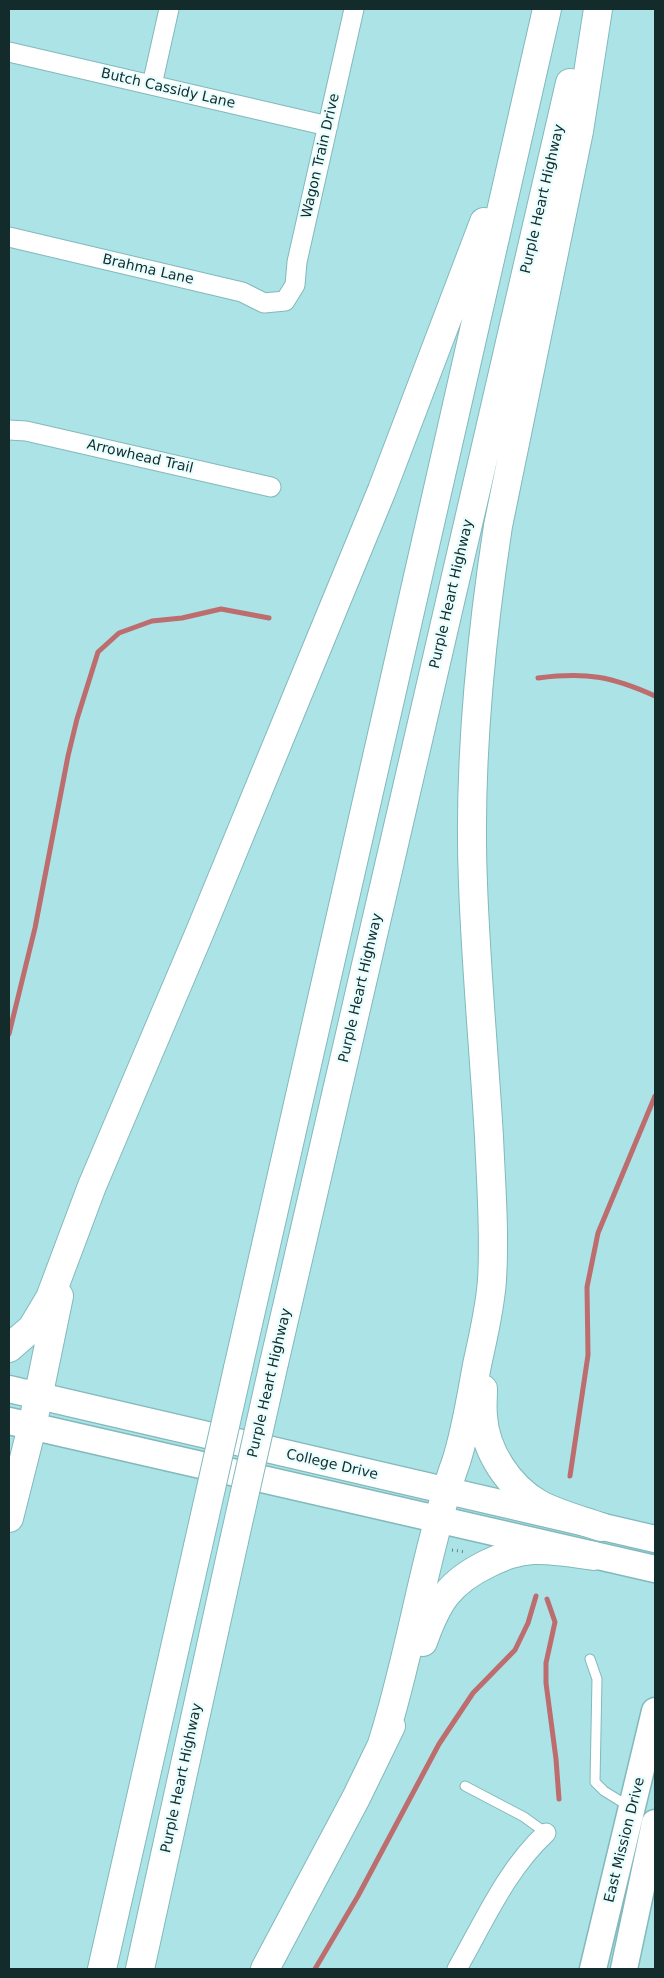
<!DOCTYPE html>
<style>
body{margin:0}
#map{position:relative;width:664px;height:1978px;overflow:hidden;background:#abe3e6;font-family:"DejaVu Sans",sans-serif}
canvas{display:block}
.frame{position:absolute;inset:0;border:10px solid #142b2c;pointer-events:none}
</style>
<div id="map">
<canvas width="664" height="1978"></canvas>
<div class="frame"></div>
</div>
<script>
const g = document.querySelector('canvas').getContext('2d');
g.lineJoin = 'round';
function trace(path, color, width, dash) {
  g.strokeStyle = color;
  g.lineWidth = width;
  g.lineCap = dash ? 'butt' : 'round';
  g.setLineDash(dash || []);
  g.stroke(path);
}
function write(font, color, halo, rows, align = 'center') {
  g.font = font + ' "DejaVu Sans",sans-serif';
  g.lineWidth = 4.5;
  g.setLineDash([]);
  g.textBaseline = 'middle';
  g.strokeStyle = halo;
  g.fillStyle = color;
  for (const [text, x, y, turn = 0] of rows) {
    g.save();
    g.translate(x, y);
    g.rotate((+turn || 0) * Math.PI / 180);
    g.textAlign = isNaN(turn) ? turn : align;
    if (halo) g.strokeText(text, 0, 0);
    g.fillText(text, 0, 0);
    g.restore();
  }
}
const stream = new Path2D(`
 M538,678C586,672 611,676 655,696
 M9,1034L35,928L68,756L77,719L98,652L119,633L152,621L182,618L221,609L269,618
 M570,1476L588,1355L587,1287L598,1233L655,1096
 M547,1599L555,1622L546,1663V1683L556,1759L559,1799
 M315,1969L358,1896L439,1744L473,1693L515,1650L528,1623L536,1596`);
const path = new Path2D(`
 M452,1550L466,1552`);
const lane = new Path2D(`
 M590,1659L597,1679L595,1782L604,1791L630,1807
 M465,1786L524,1817L546,1833`);
const street = new Path2D(`
 M9,52L328,126
 M152,85L169,9
 M9,237L242,292L264,303L285,301L295,285L297,262L354,9
 M9,430L26,431L271,487
 M457,1969C484,1922 506,1870 546,1833`);
const secondary = new Path2D(`
 M9,1389L655,1539
 M9,1421L655,1569
 M593,1969L655,1711
 M624,1969L655,1823`);
const highway = new Path2D(`
 M9,1348L32,1328L50,1298L92,1186L199,934L382,490L484,222
 M274,1363L570,83
 M238,1368L547,9
 M483,1389C483,1398 482,1407 483,1416C485,1451 509,1487 539,1504C557,1514 581,1520 601,1527
 M9,1518L32,1427L59,1296
 M423,1642C437,1602 449,1582 489,1563C504,1556 516,1551 533,1550C553,1549 574,1553 594,1556
 M382,1744C403,1678 415,1612 432,1545C439,1517 446,1489 456,1462C466,1431 471,1397 477,1365C483,1337 490,1309 492,1280C495,1233 491,1184 489,1137C484,1053 476,968 473,884C468,764 480,644 498,526L579,131L598,9
 M102,1969L198,1546
 M140,1969L234,1541
 M265,1969L356,1798L391,1726`);
const highwayBridge = new Path2D(`
 M234,1541L274,1363
 M198,1546L238,1368`);
const streetNames = [
 ["Butch Cassidy Lane",168,89,13],
 ["Wagon Train Drive",321,156,-77],
 ["Purple Heart Highway",543,199,-77],
 ["Brahma Lane",148,270,13],
 ["Arrowhead Trail",140,457,13],
 ["Purple Heart Highway",452,594,-77],
 ["Purple Heart Highway",361,988,-77],
 ["Purple Heart Highway",270,1383,-77],
 ["College Drive",332,1465,13],
 ["Purple Heart Highway",182,1778,-78],
 ["East Mission Drive",625,1840,-76]
];
trace(stream, '#bd6d6d', 5);
trace(lane, '#82b9bc', 11);
trace(street, '#82b9bc', 21);
trace(secondary, '#82b9bc', 29);
trace(highway, '#82b9bc', 30);
trace(path, '#5d8486', 3, [1, 4]);
trace(lane, '#fff', 9);
trace(street, '#fff', 19);
trace(secondary, '#fff', 26);
trace(highway, '#fff', 28);
trace(highwayBridge, '#82b9bc', 30, []);
trace(highwayBridge, '#fff', 28);
write('14px', '#142b2c', '#e7fdfe', streetNames);
</script>
